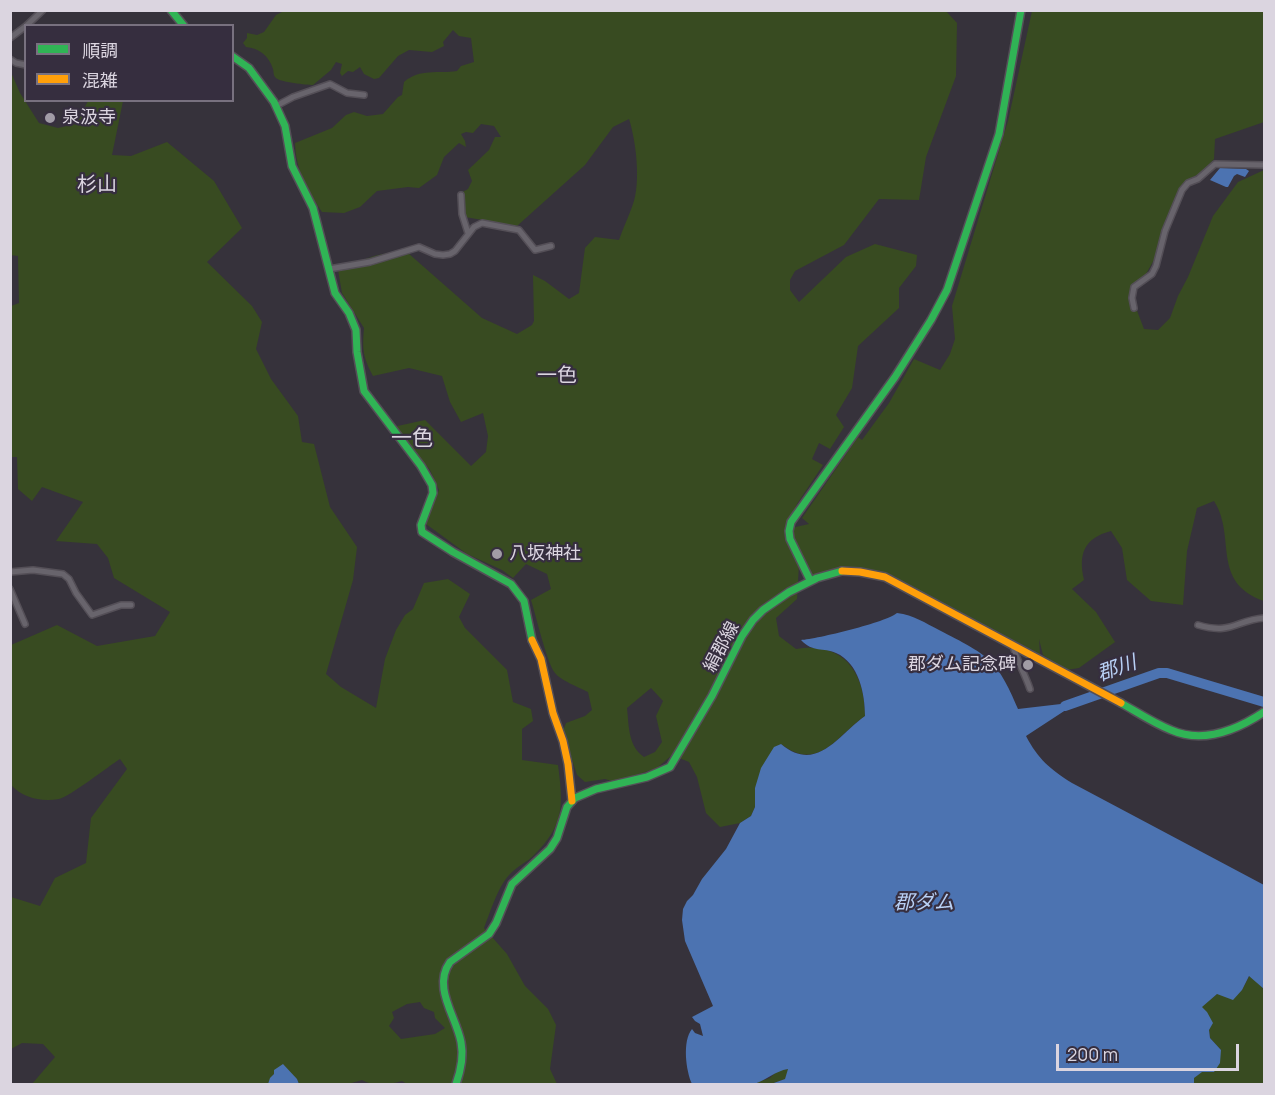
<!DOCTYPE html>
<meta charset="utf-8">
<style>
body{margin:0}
#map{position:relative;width:1275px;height:1095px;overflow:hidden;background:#36323b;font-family:Manrope,"Noto Sans JP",sans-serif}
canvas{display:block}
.frame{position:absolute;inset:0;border:12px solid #dbd5e0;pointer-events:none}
.legend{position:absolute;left:24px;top:24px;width:210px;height:78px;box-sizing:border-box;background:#362e3f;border:2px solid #78717f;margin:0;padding:8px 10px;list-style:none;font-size:18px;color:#dbd5e0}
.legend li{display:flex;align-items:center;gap:12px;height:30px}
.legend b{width:30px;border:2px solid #78717f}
.scale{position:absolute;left:1056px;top:1044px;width:183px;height:27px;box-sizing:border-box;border:3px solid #dbd5e0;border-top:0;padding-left:8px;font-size:18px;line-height:21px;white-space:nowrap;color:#dbd5e0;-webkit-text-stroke:4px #362e3f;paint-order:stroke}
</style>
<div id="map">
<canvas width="1275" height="1095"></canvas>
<div class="frame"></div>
<ul class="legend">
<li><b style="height:8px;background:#30b455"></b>順調</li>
<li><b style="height:8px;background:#ff9f0a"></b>混雑</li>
</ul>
<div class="scale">200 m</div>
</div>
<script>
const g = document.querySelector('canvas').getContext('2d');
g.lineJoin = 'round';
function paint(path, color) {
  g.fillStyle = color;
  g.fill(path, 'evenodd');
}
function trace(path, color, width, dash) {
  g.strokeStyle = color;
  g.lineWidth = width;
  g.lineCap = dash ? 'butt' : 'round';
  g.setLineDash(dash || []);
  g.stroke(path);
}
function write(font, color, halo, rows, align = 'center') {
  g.font = font + ' Manrope,"Noto Sans JP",sans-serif';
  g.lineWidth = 4.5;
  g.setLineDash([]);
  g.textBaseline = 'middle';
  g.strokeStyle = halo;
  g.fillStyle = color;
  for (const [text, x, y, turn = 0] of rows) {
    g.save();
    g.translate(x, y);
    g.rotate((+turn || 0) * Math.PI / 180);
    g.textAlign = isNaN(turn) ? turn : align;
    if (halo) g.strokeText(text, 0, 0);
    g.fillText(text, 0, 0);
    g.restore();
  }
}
const green = new Path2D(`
 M286,10H945L957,23L956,76L926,157L919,200L879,199L844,245L795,271L790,280V290L799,302L846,257L875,244L917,255L916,266L899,288V308L858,346L852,388L836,415L844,427L830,449L819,443L812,459L823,465L797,504L788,524L786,538L799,564L797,599L776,618L779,636L796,649C843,641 865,672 865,716C837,735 819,773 781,744L755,788V807L751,816L740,823L720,827L706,813L697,777L689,762L672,755L657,768L615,782L605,779L585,782L577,775L563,731L566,723L585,716L592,710L588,692C580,688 560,680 555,673C547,663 536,616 531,600L551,589L547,574L526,564L513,578L502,570L467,554L426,524L439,490L430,470L393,427L425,420L471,466L486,452L488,436L483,413L461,422L450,402L442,376L409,368L373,376C363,357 362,350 364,328L342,293L338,270C360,261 384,249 408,253L482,318L517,334L532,325L534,321L533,275L545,281L569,299L579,293L585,248L595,237L619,240C623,228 629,216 633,204C641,182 636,141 629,119L613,127L585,165L517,226L465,217L461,193L468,189L472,181L468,170L489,150L495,137H501L494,126L481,124L473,133L466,132L461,134L465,141L466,147L459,143L444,157L437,175L419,188L408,187L377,191L360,207L344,213L322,212C307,189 296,171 295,143L332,128L346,115L354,112L367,116L383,114L398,97L402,95L404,82C420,68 438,74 457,71L461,66L474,62L471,38L459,36L453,30L443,42L444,46L432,52L409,50L398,56L379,78L374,79L364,74L360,67L353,72L348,71L342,76L340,73L342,64L336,62L331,70L313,85C307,85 280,82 276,78C273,75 274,73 273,69C269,56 259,48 246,47L243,43L247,38V33L257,35L264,32L276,15ZM651,688L663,701L656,716L662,742L655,752L644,757C628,746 629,726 627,708Z
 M1032,11H1264V122L1215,139L1214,159L1201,173L1187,180L1176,198L1155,258L1146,274L1131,286L1136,308L1144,329L1158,330L1170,318L1178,296L1188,277L1213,216L1238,182L1264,170V601C1210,582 1237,537 1214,501L1197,508L1187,551L1183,605L1151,601L1127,580L1122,548L1111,531C1084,538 1078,554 1084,580L1072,589L1096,612L1115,642L1079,668L1066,670L1043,655L1039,639L1040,654L894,577L860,568L833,569L812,576L794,542L791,528L809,524L802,518L858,437L862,440L889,403L914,359L940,370L950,354L955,339L952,306L1008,121Z
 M10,70L20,93L39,123L58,128L76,124L88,101H123L112,155L131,156L167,142L214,181L242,228L207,262L252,306L262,322L256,349L271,379L298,416L302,442L314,444L330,507L357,547L353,580L326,674L341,687L376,708L385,659L396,630L405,615L413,609L424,583L448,579L470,594L459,617L465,628L507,670L513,702L531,709L533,721L522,729V760L558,765C563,804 565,824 535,854C528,862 517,866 510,874C498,886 490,913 484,928L507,954L525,986L548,1009L556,1025L550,1069L557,1084H407L402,1081C388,1085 375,1087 362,1080L348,1084H299L297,1079L274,1074L268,1084H32L55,1057L43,1044L22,1043L11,1049V897L40,906L55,878L86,863L91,818L127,769L120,759C109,766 69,797 59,799C41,802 23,798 11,785V645L57,625L97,646L155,636L170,612L114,578L108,558L97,544L56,541L83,502L42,487L32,501L18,489L17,457H10L11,306L19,303L18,256L10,255ZM420,1002L424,1008L434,1012L435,1018L445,1028L435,1034L401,1039L389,1026L394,1018L392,1012L407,1004Z
 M1250,975L1264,989V1084H1194L1193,1079L1221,1050L1210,1038L1209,1030L1212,1023L1201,1007L1217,994L1242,990Z
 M789,1069L785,1079L771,1084H753L770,1078L778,1070Z`);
const water = new Path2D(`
 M1220,168L1246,169L1249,171L1245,177L1237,174L1234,176L1228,187H1226L1210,180Z
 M897,613C914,615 925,623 939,630C987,655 997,658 1018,709L1078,702L1026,736C1038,759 1050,769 1072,783L1264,885V989L1249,976L1242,990L1233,1000L1217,994L1202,1007L1207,1012L1213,1023L1209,1030L1210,1038L1221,1050L1220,1063L1214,1072H1202L1194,1078V1084H771L785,1079L788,1069C775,1071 767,1080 754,1084C741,1088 707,1085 692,1084C686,1071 682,1041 692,1029L695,1033L703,1036L700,1024L695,1021L692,1017L713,1006L685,941L682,920L683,909L687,901L693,895L702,879L726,849L740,823L751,816L755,807V788L761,768L774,747L781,744C817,774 838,735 865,716C865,694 859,663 836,653C823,647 813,653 801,640C817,639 887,622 897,613Z
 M283,1064L297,1079L299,1084H268L270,1078L274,1074V1070Z`);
const river = new Path2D(`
 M1065,706L1159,673H1167L1264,702`);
const street = new Path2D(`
 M26,26L43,10
 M10,38L26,26
 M10,59L16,63L26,65
 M276,106L293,97L330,84L347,93L364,95
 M461,195L462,214L468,233
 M329,269L370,262L419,247L435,254L443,255L450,254L455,251L474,227L482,223L519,230L535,250L551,246
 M1134,308L1132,298L1134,287L1152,274L1156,266L1165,231L1182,190L1188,183L1198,179L1215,164L1264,165
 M10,572L33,570L63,574L69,579L76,593L92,615L121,605H131
 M10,589L25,624
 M1198,625C1232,635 1236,620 1264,618
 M1013,646C1017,661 1025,674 1030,689`);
const fast = new Path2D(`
 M171,10L184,26
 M232,56L249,68L274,102L285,126L292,166L313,208L335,293L349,313L356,330L357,352L364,391L421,466L432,485L433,493L421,525L422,532L453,552L511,584L524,601L532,640
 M810,580L790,539L789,531L791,522L895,377L931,320L947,290L999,134L1021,10
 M1121,703C1137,712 1153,723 1171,730C1203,744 1237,730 1264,712
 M456,1084C461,1070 464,1057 461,1042C456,1016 432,987 450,962L489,934L496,923L512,884L550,849L557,838L567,807L575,798L596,789L647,777L670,767L712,696L742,636L753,620L763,610L789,592L817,578L842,571`);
const slow = new Path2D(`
 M842,571L860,572L885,577L1121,703
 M532,640L541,659L553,713L563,741L568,764L572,801`);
const markers = [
 [50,118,6,"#a19ca6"],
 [497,554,6,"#a19ca6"],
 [1028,665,6,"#a19ca6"]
];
const poiNames = [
 ["泉汲寺",62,118],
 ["八坂神社",509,554],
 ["郡ダム記念碑",1016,665,"right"]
];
const streetNames = [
 ["絹郡線",722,647,-62]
];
const neighbourhoodNames = [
 ["杉山",97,185],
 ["一色",557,376]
];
const waterNames = [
 ["郡川",1117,669,-19],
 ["郡ダム",924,903]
];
const quarterNames = [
 ["一色",412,439]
];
paint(green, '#384b21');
paint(water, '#4c73b1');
trace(river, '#4c73b1', 10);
trace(street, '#544f57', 8);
trace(fast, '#544f57', 10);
trace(slow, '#544f57', 10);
trace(street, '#68646c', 5);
trace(fast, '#30b455', 7);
trace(slow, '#ff9f0a', 7);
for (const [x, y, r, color] of markers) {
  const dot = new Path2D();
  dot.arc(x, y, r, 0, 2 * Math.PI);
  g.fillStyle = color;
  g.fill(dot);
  trace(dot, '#362e3f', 2);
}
write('18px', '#dbd5e0', '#362e3f', poiNames, 'left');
write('18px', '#dbd5e0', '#362e3f', streetNames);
write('20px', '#dbd5e0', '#362e3f', neighbourhoodNames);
write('italic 20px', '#b8d0f5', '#362e3f', waterNames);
write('21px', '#dbd5e0', '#362e3f', quarterNames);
</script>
